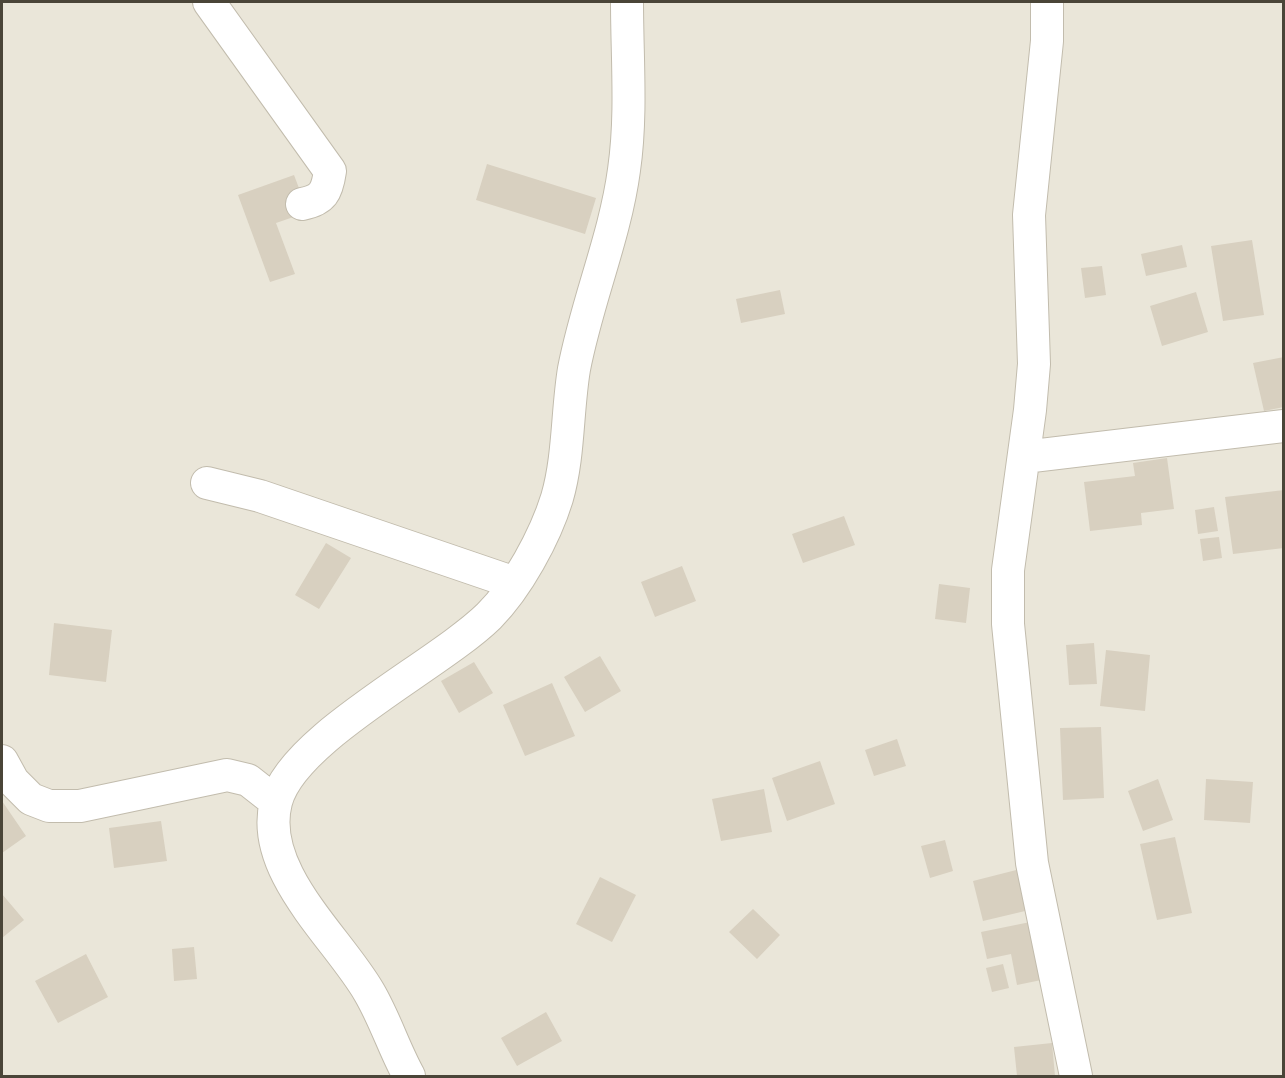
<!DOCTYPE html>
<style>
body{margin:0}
#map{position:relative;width:1285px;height:1078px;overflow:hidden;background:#f6f3eb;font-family:Montserrat,sans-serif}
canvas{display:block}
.frame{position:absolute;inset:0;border:3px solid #4a4538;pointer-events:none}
</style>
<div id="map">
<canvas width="1285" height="1078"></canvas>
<div class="frame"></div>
</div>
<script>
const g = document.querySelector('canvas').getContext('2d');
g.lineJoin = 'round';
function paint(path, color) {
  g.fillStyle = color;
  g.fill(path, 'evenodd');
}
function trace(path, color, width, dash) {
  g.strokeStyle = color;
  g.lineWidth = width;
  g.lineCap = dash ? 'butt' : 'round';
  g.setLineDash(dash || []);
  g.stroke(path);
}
const residential = new Path2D(`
 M2,2H1283V1076H2Z`);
const building = new Path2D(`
 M487,164L596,198L585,234L476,200Z
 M294,175L308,212L276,223L295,274L270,282L238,195Z
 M1252,240L1264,315L1223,321L1211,246Z
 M1182,245L1187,267L1146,276L1141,254Z
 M1102,266L1106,295L1085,298L1081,268Z
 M780,290L785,314L741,323L736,299Z
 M1196,292L1208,332L1162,346L1150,306Z
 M1284,357V407L1264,411L1253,363Z
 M1167,458L1174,509L1141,513L1142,525L1090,531L1084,482L1135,476L1133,463Z
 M1284,490V548L1233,554L1225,497Z
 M1214,507L1218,531L1198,534L1195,510Z
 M844,516L855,545L803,563L792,534Z
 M1219,537L1222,558L1203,561L1200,539Z
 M326,543L351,558L319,609L295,595Z
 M682,566L696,601L655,617L641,582Z
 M939,584L970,588L966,623L935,619Z
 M54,623L112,630L106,682L49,675Z
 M1094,643L1097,684L1069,685L1066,645Z
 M1106,650L1150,655L1145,711L1100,706Z
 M600,656L621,691L585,712L564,677Z
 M474,662L493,693L459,713L441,681Z
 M552,683L575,736L525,756L503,705Z
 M1101,727L1104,798L1063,800L1060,728Z
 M897,739L906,766L874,776L865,750Z
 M820,761L835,804L787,821L772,778Z
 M1158,779L1173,820L1143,831L1128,791Z
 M1206,779L1253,782L1250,823L1204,820Z
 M764,789L772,832L721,841L712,799Z
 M2,801L26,836L2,853Z
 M161,821L167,861L114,868L109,828Z
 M1175,837L1192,913L1157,920L1140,844Z
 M945,840L953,871L930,878L921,846Z
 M1032,866L1042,907L983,921L973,881Z
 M600,877L636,895L612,942L576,924Z
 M2,894L24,920L2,938Z
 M753,909L780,935L757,959L729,932Z
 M1045,919L1056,977L1017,985L1011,954L987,959L981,932Z
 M194,947L197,979L174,981L172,949Z
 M86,954L108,997L58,1023L35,981Z
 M1003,964L1009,988L992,992L986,968Z
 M546,1012L562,1041L517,1066L501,1038Z
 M1052,1043L1055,1076H1017L1014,1047Z`);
const minor = new Path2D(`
 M209,2L330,171C327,192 323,200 302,204
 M1047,2V41L1029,215L1034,364L1030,410L1008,570V624L1032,863L1076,1076
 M1024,457L1284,426
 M207,483L260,496L515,583
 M2,761L13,781L31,799L49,806H80L227,775L248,780L276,802
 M409,1076C394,1049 385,1019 369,992C338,938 258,871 276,802C292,738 438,666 489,616C517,588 545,537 557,498C569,457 567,411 574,369C587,301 615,237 624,170C632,115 627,57 627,2`);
paint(residential, '#eae6d9');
paint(building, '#d8d0c0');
trace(minor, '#c2bcad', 34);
trace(minor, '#fff', 32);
</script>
